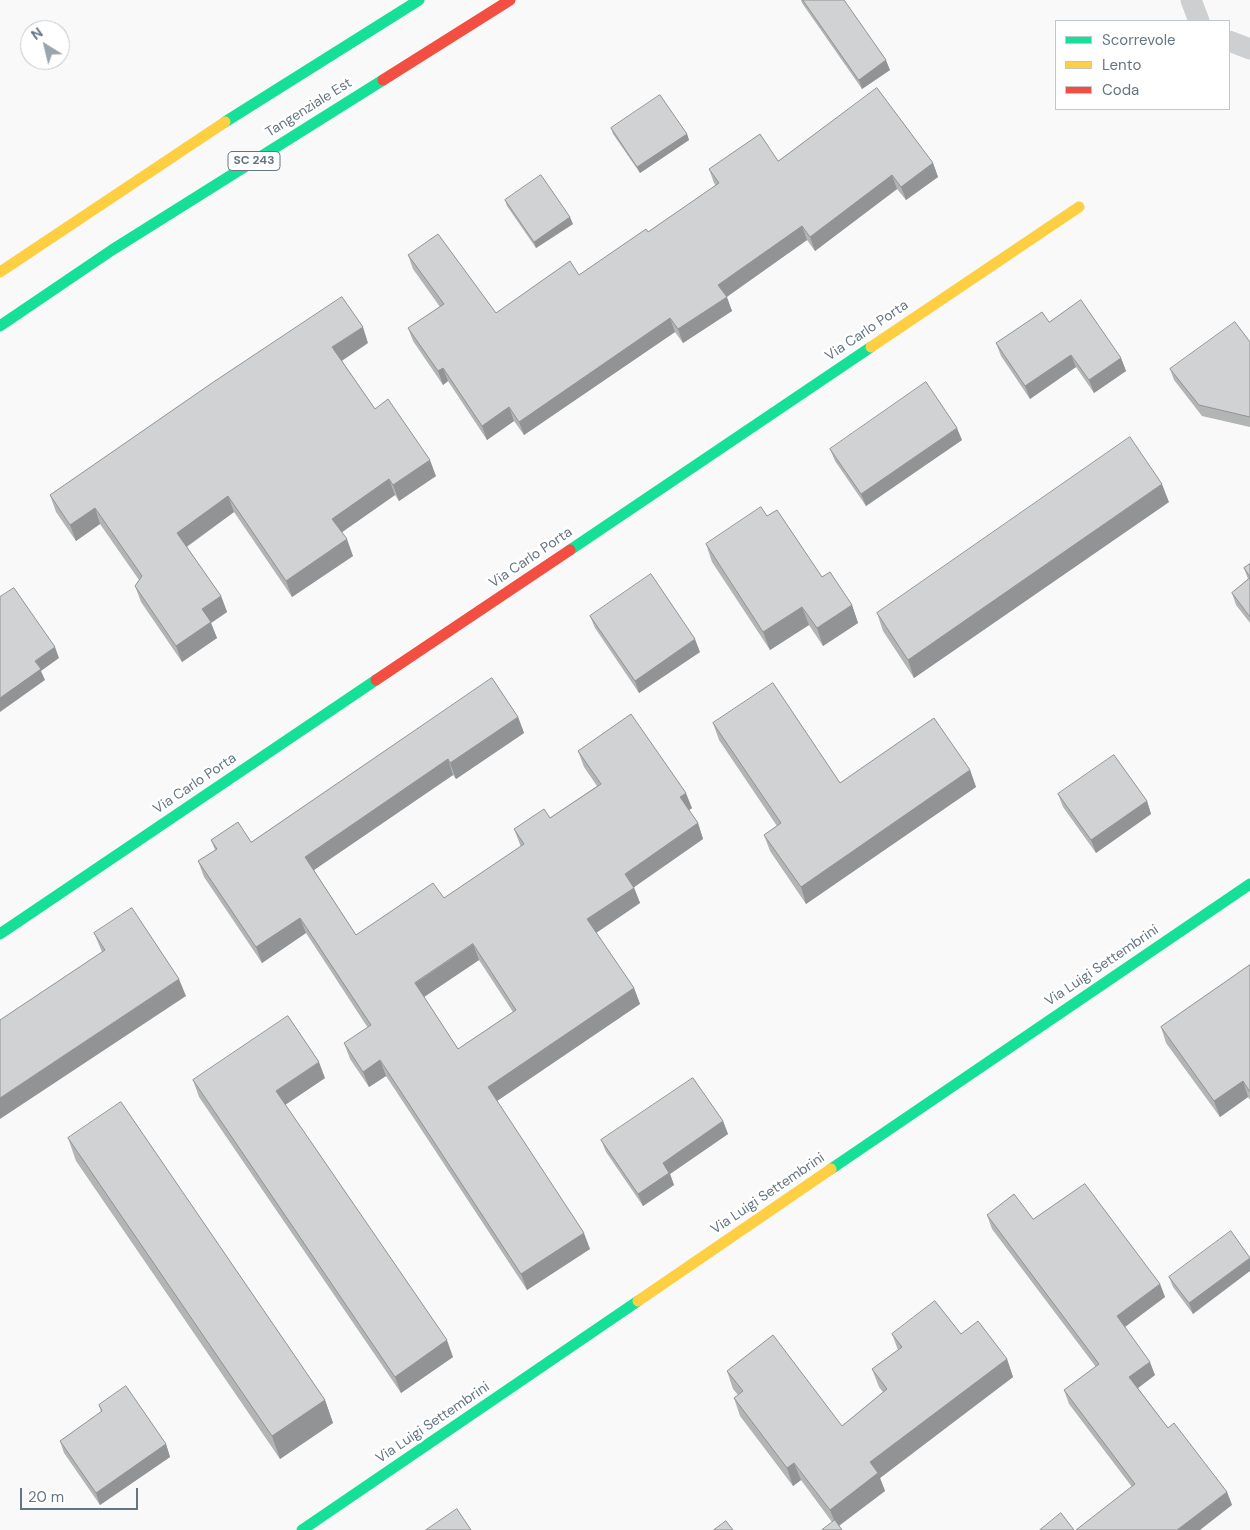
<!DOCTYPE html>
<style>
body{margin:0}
#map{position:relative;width:1250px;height:1530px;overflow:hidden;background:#f9f9f9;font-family:"DM Sans",sans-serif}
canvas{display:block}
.legend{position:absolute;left:1055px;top:20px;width:175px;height:90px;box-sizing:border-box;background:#fff;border:1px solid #c1c8cd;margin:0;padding:6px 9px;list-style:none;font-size:15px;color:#657683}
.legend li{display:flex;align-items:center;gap:10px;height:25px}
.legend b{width:25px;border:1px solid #c1c8cd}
.north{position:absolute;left:20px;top:20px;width:50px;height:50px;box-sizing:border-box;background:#fff;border:1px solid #c1c8cd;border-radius:50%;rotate:324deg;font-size:14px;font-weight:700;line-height:20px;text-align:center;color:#657683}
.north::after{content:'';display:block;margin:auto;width:18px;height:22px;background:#99a4ac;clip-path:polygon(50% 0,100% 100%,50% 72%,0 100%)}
.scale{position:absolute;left:20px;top:1488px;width:118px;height:22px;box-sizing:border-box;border:2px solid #657683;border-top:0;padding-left:6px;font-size:15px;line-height:18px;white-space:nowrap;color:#657683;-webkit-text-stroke:4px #fff;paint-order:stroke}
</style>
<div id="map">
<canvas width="1250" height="1530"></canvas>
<ul class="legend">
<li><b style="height:6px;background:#16e098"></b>Scorrevole</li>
<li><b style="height:6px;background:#ffcf43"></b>Lento</li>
<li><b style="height:6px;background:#f24e42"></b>Coda</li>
</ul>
<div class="north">N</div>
<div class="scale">20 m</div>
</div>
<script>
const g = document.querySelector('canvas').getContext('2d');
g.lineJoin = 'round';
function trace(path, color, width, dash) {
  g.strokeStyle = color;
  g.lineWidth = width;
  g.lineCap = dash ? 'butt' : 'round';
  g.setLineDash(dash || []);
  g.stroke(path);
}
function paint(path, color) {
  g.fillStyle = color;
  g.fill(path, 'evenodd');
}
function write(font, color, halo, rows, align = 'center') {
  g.font = font + ' "DM Sans",sans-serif';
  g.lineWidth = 5;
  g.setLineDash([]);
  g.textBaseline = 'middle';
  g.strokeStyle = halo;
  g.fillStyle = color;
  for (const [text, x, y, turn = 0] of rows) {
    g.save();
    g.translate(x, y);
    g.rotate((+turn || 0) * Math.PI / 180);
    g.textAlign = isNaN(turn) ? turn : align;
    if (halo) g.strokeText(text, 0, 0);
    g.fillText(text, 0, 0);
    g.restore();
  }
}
const lane = new Path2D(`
 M1191,0L1199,21
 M1229,41L1250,49`);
const fast = new Path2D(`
 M225,122L419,0
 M0,326L112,250L383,80
 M570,550L871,347
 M0,934L376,680
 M831,1169L1250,884
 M302,1530L638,1301`);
const slow = new Path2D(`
 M0,272L225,122
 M871,347L1079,207
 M638,1301L831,1169`);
const jam = new Path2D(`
 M383,80L510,0
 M376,680L570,550`);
const wall = new Path2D(`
 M801,0H844L890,70L862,89L802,3Z
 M611,128L687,134L689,140L640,173L613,134Z
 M778,161L933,163L938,177L906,200L897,189L815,251L807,240L726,297L732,311L683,343L675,332L524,435L514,421L487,440L448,381L443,385L413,341L408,328L440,307L413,269L408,255L496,313L579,275L648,232L716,186L714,183L709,169Z
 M505,200L573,224L536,248L507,206Z
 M1049,322L1121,358L1126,371L1094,393L1076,367L1030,399L1001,356L996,343Z
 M1250,342V427L1202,416L1174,380L1170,369Z
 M368,343L342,361L375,409L436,476L399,501L395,495L342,532L353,556L292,597L234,512L187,547L221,596L227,612L211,623L217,638L182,662L141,602L135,586L139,580L100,524L76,541L56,512L50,495Z
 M962,440L866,506L835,461L830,449Z
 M1169,502L914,678L883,631L877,613Z
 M767,516L822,577L852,605L858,623L823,646L809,625L770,650L712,562L706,544Z
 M1250,564V623L1236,605L1232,593L1248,579L1244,568Z
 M590,616L700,652L639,693L595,628Z
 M518,717L524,733L456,779L453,775L314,870L356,935L444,898L521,847L514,829L550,818L597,786L584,767L578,751L692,808L689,810L698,823L703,839L634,887L640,903L596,933L634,988L640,1004L497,1101L590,1249L527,1290L386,1076L369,1087L350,1059L344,1043L368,1028L306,933L262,963L204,877L198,861L215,850L211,840L251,842ZM479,960L513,1012L458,1049L424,997Z
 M713,723L840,783L970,770L976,787L806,904L770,851L764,835L777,826L719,740Z
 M1058,794L1147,801L1151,814L1096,853L1063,807Z
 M94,933L186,996L102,952Z
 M1250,965V1100L1248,1097L1220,1117L1166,1043L1161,1027Z
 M325,1078L285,1105L453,1357L401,1393L199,1097L193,1080Z
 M723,1121L728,1134L670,1174L674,1185L643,1206L606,1152L601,1140Z
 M68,1138L325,1400L333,1423L280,1459L76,1161Z
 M987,1215L1033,1219L1160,1284L1165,1297L1125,1327L1155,1375L1138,1388L1168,1428L1227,1492L1232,1505L1132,1487L1069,1404L1064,1390L1096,1367L992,1229Z
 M1250,1257L1193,1314L1173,1287L1169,1277Z
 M892,1334H961L1007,1359L1013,1377L880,1478L885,1491L839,1526L832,1522L801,1480L793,1486L740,1416L734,1398L738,1395L733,1389L727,1371L842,1426L883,1392L879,1387L872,1369L898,1350Z
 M99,1405L166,1444L170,1457L100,1505L64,1453L60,1441L101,1412Z`);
const shadedWall = new Path2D(`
 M886,60L890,70L862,89L859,80Z
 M687,134L689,140L640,173L637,167Z
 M933,163L938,177L906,200L901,187Z
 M892,175L897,189L815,251L810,237Z
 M570,217L573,224L536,248L534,242Z
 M802,226L807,240L724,299L718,285Z
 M727,297L732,311L683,343L678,329Z
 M670,318L675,332L524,435L519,422Z
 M363,327L368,343L338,363L332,347Z
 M1071,355L1076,367L1030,399L1025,386Z
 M1121,358L1126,371L1094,393L1089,380Z
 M443,368L448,381L443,385L438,371Z
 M509,407L514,421L487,440L482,426Z
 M957,428L962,440L866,506L861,494Z
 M430,460L436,476L399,501L393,485Z
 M389,479L395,495L338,535L332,519Z
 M1162,484L1169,502L914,678L908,660Z
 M228,496L234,512L183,549L177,533Z
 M95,508L100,524L76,541L70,525Z
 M347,539L353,556L292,597L286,581Z
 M221,596L227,612L211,623L217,638L182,662L176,646L202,609Z
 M852,605L858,623L823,646L817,628Z
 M802,607L809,625L770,650L763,632Z
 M695,639L700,652L639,693L635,681Z
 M55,647L59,658L41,671L45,680L0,712V698L35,661Z
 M518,717L524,733L456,779L450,763Z
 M448,759L453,775L311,872L305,857Z
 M970,770L976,787L806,904L801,887Z
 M686,793L692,808L685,813L680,797Z
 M1147,801L1151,814L1096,853L1091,840Z
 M698,823L703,839L630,890L625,874Z
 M634,888L640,903L593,935L587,919Z
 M300,918L306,933L262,963L256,947Z
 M473,944L479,960L421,999L415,983Z
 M179,979L186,996L0,1119V1098Z
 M634,988L640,1004L494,1103L488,1087Z
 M380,1060L386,1076L369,1087L363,1072Z
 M319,1062L325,1078L282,1107L276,1091Z
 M1243,1081L1248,1097L1220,1117L1214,1101Z
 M723,1121L728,1134L670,1174L674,1185L643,1206L638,1194L663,1163Z
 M584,1233L590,1249L527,1290L521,1274Z
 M1250,1258V1271L1193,1314L1189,1303Z
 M1160,1284L1165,1297L1122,1329L1117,1316Z
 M447,1340L453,1357L401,1393L395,1377Z
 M1007,1359L1013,1377L880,1478L885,1491L837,1527L830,1510L870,1462Z
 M1150,1362L1155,1375L1134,1391L1129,1377Z
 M325,1400L333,1423L280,1459L272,1436Z
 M166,1444L170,1457L100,1505L96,1493Z
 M794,1463L801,1480L793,1486L787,1468Z
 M1227,1492L1232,1505L1200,1530H1177Z`);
const building = new Path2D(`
 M803,0H844L886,60L859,80Z
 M877,88L933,163L901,187L892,175L810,237L802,226L718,285L727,297L678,329L670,318L519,422L509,407L482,426L443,368L438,371L408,328L444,304L408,255L438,234L496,313L570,261L579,275L646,229L648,232L719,183L709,169L760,134L778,161Z
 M660,95L687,134L637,167L611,128Z
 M541,175L570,217L534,242L505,200Z
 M342,297L363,327L332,347L375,409L388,399L430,460L393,485L389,479L332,519L347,539L286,581L228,496L177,533L221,596L202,609L211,622L176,646L135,586L142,576L95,508L70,525L50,495L212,383Z
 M1081,300L1121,358L1089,380L1071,355L1025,386L996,343L1042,312L1049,322Z
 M1235,322L1250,342V417L1199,405L1170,369Z
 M926,382L957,428L861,494L830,449Z
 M1130,437L1162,484L908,660L877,613Z
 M761,507L767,516L777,510L822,577L830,572L852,605L817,628L802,607L763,632L706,544Z
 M1250,564V577L1244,568Z
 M651,574L695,639L635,681L590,616Z
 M1250,578V617L1232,593Z
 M14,588L55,647L35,661L41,669L0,698V597Z
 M492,678L518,717L450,763L448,759L305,857L356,935L433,883L444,898L524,844L514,829L544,809L550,818L601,784L578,751L631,714L686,793L680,797L698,823L625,874L634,888L587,919L634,988L488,1087L584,1233L521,1274L380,1060L363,1072L344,1043L371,1025L300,918L256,947L198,861L217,849L211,840L238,822L251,842ZM473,944L516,1010L458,1049L415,983Z
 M773,683L840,783L934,718L970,770L801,887L764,835L781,823L713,723Z
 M1114,755L1147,801L1091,840L1058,794Z
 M132,908L179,979L0,1098V1020L105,950L94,933Z
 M1250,965V1092L1243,1081L1214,1101L1161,1027Z
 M288,1016L319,1062L276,1091L447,1340L395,1377L193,1080Z
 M693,1078L723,1121L663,1163L669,1173L638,1194L601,1140Z
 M121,1102L325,1400L272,1436L68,1138Z
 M1085,1184L1160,1284L1117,1316L1150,1362L1129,1377L1168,1428L1174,1423L1227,1492L1177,1530H1076L1135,1484L1064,1390L1099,1364L987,1215L1014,1194L1033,1219Z
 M1231,1231L1250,1258L1189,1303L1169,1277Z
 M935,1301L961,1334L978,1321L1007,1359L870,1462L878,1473L830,1510L794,1463L787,1468L734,1398L743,1391L727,1371L773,1335L842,1426L887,1389L872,1369L902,1347L892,1334Z
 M126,1386L166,1444L96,1493L60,1441L102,1411L99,1405Z
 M457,1509L471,1530H426Z
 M1061,1513L1074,1530H1040Z
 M835,1520L842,1530H822Z
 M726,1521L733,1530H714Z`);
const shields = [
 [254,161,52]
];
const shieldNames = [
 ["SC 243",254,161]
];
const streetNames = [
 ["Tangenziale Est",309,108,-32],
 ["Via Carlo Porta",867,331,-34],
 ["Via Carlo Porta",531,558,-34],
 ["Via Carlo Porta",195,784,-34],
 ["Via Luigi Settembrini",1102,966,-34],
 ["Via Luigi Settembrini",768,1194,-34],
 ["Via Luigi Settembrini",433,1423,-34]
];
trace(lane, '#cecfd0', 21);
trace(fast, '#16e098', 11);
trace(slow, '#ffcf43', 11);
trace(jam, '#f24e42', 11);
paint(wall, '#b3b5b5');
paint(shadedWall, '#929394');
paint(building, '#d0d2d3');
trace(building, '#929394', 1);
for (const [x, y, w] of shields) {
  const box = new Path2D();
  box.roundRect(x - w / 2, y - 9.5, w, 19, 4);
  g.fillStyle = '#fff';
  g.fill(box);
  trace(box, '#657683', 1);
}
write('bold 12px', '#657683', null, shieldNames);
write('14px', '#657683', '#fff', streetNames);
</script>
